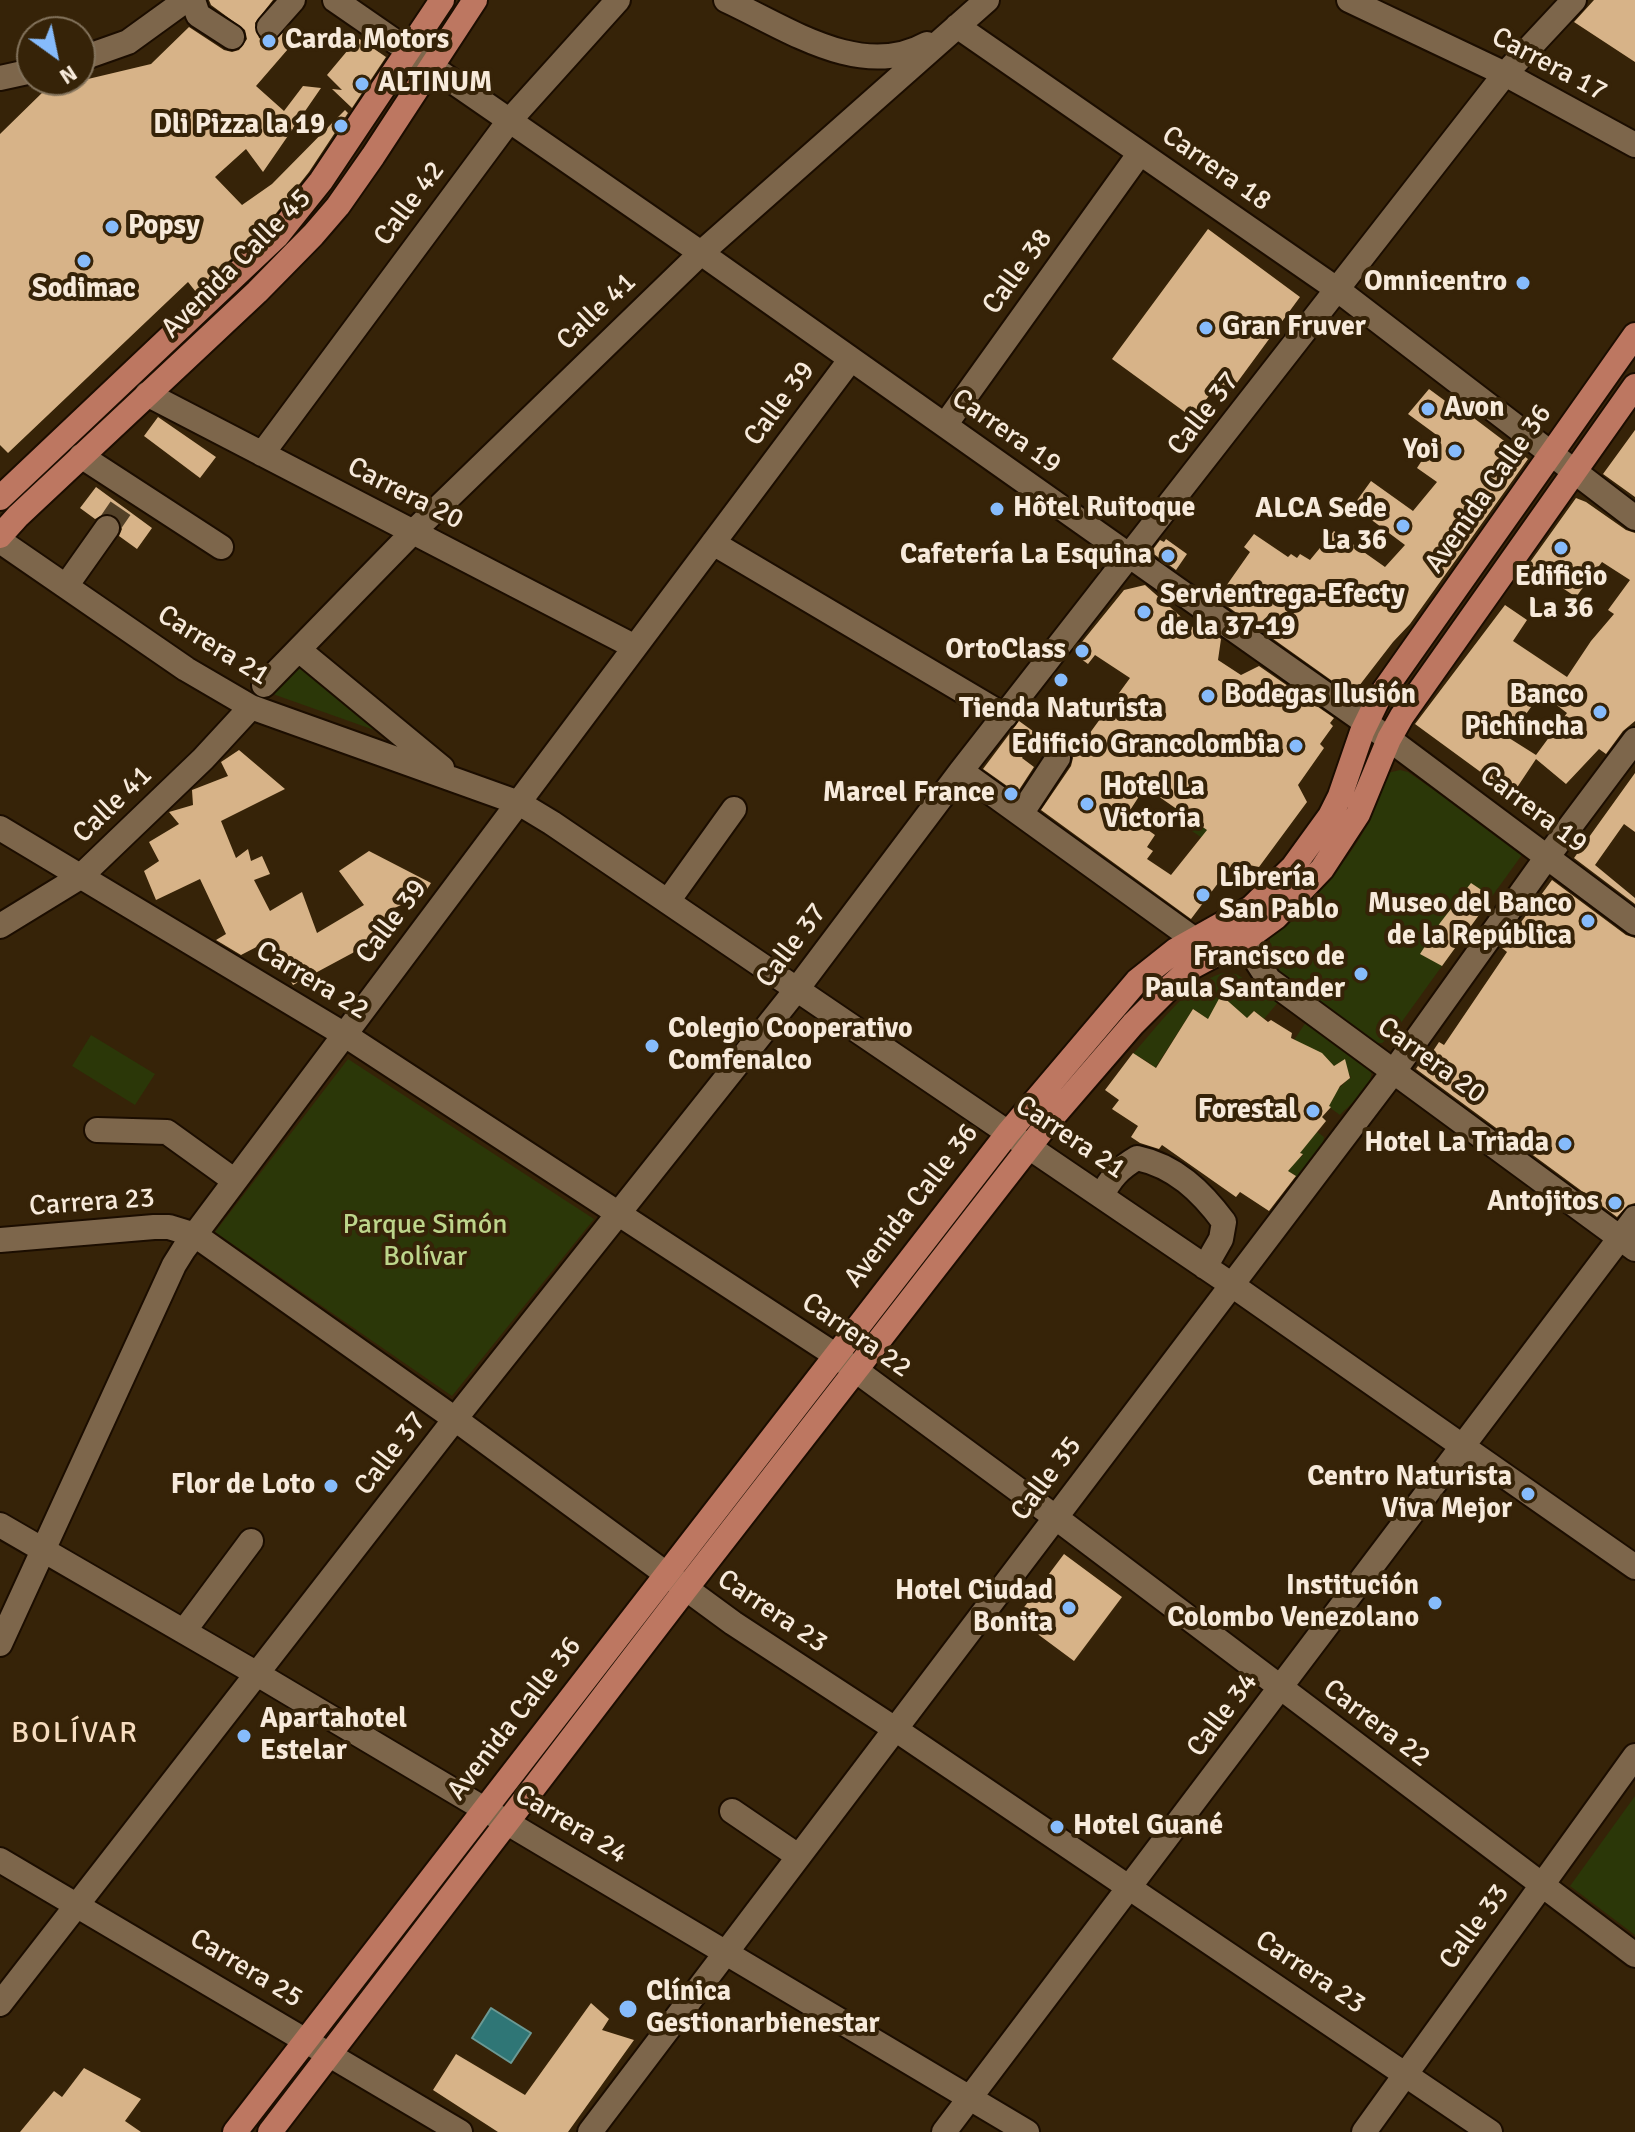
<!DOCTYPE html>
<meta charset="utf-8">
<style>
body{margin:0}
#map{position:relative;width:1635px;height:2132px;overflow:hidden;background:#362308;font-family:Signika,sans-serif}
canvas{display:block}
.north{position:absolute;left:16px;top:16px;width:80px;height:80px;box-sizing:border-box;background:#362308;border:2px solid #83735c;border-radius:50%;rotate:147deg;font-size:22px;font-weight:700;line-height:32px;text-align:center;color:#f7eadb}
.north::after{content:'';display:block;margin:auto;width:28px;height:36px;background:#86bbfb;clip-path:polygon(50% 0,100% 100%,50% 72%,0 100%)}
</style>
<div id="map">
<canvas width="1635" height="2132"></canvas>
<div class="north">N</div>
</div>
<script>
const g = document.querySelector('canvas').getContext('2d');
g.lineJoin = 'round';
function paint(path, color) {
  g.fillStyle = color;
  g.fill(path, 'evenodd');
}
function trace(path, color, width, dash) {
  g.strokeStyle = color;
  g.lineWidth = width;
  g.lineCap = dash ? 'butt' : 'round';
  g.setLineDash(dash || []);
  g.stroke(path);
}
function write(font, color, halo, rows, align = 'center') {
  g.font = font + ' Signika,sans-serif';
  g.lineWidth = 8;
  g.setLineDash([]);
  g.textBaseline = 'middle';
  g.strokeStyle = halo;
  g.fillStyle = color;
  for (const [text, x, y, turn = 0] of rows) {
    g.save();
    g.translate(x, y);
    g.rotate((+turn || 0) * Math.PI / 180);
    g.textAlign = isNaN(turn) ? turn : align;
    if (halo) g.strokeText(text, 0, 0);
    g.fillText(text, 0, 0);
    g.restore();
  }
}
const green = new Path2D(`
 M299,663L394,737L267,692Z
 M1400,770L1408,772L1524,852L1393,1034L1382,1043H1372L1276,973L1270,961V935C1307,904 1343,870 1366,827C1376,810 1380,791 1387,773Z
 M1174,807L1246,857L1235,870L1204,849L1208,842L1170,816Z
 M1223,973L1236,974L1280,1000L1264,1019L1254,1011L1247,1018L1208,1019L1193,1009L1152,1073L1151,1064L1138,1056L1133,1059L1131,1056C1156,1029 1187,983 1223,973Z
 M1306,1022L1371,1061C1375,1090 1358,1096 1340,1115L1311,1094L1338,1089L1351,1077L1343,1065L1344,1060L1334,1066L1322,1054L1294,1040Z
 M91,1035L155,1074L135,1105L72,1066Z
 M348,1059L594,1219L452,1396L215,1232Z
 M1312,1128L1324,1137L1322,1149L1298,1181L1294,1174L1283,1173L1297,1156L1300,1158L1303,1155L1300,1153Z
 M1635,1796V1935L1570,1886Z`);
const water = new Path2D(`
 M491,2008L531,2033L511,2063L472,2038Z`);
const building = new Path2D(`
 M209,0H273L255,23L259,38L265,41H274L292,24L289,27L301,34L256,86L284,111L303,86L321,88L263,172L246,149L215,177L242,205L272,184L345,110L348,113L309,172L266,226L196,292L188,282L8,453L0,445V134L46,89L151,64L189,27L224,50L232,52L239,50L247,39L245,30L211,5Z
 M1594,0H1635V62L1574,22Z
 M358,38L386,57L352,108L332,89L342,90L327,75Z
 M1208,229L1300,297L1225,399L1213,390L1193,418L1112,359Z
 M1429,389L1448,403L1450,400L1528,459L1410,624L1393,642L1352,695L1217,599L1250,552L1244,547L1254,534L1288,557L1291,554L1297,558L1300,554L1310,560L1334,531L1385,567L1405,545L1353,506L1371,481L1413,511L1437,482L1417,468L1438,436L1408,414Z
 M158,417L216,457L200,478L144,436Z
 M1635,430V497L1603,474Z
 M96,487L152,528L137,549L119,536L122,529L116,516L108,513L95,519L80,508Z
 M1576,498L1586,502L1626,530L1635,533V721L1623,731L1606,754L1599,749L1566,784L1536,759L1512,795L1415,724L1505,605L1527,620L1513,641L1567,677L1591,641L1614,614L1608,610L1630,580L1602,562L1576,597L1528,565ZM1541,693L1567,713L1536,755L1509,738Z
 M1166,539L1187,554L1176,570L1151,552L1160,540L1164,542Z
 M1145,585L1196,630L1200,624L1221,639L1218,660L1241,675L1259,666L1334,718L1330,723L1333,726L1320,744L1324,748L1298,785L1307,802L1259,867L1234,862L1191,919L1041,810L1071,766L1073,758L1071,748L1076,752L1130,678L1095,655L1088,664L1073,653L1124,590ZM1145,787L1207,830L1171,875L1147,859L1153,851L1147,847L1155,835L1127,815Z
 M1019,721L1037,734L1022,758L1034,767L1017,793L983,769Z
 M239,750L285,789L221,821L236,858L248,849L251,861L262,856L270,874L254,880L270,911L302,892L317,933L364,905L339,871L369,851L431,883L423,895L388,911L399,928L293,985L268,941L241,955L216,940L226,934L200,879L156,900L144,871L159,861L149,842L179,824L169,812L193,805L192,790L228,776L221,762Z
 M1635,773V832L1624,824L1595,865L1635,898V904L1574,858Z
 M1552,880L1626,935L1635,938V1203L1628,1205L1617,1217L1416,1069L1425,1055L1429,1057L1439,1042L1444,1045L1507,952L1502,948Z
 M1471,883L1492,897L1442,966L1420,954L1440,923Z
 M1221,995L1247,1018L1254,1011L1268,1022L1271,1020L1292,1033L1291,1038L1322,1053L1334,1066L1345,1059L1350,1078L1340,1086L1329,1106L1331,1107L1322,1117L1326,1121L1300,1153L1303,1154L1288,1171L1296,1176L1269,1211L1240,1192L1236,1197L1162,1145L1159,1149L1140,1143L1131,1137L1138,1126L1112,1109L1119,1100L1105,1090L1133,1053L1156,1068L1193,1009L1208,1019Z
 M1064,1554L1122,1597L1074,1661L1016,1618Z
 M591,2003L609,2019L602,2030L634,2040L568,2132H498L433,2090L456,2054L525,2095Z
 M84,2068L141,2099L125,2121L141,2132H20L54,2091L62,2097Z`);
const minorTunnel = new Path2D(`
 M107,528L122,506`);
const minor = new Path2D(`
 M193,0L198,15L232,37
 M335,0L701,253L1389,739L1635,923
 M726,0C787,28 861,81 927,44
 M1349,0L1505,74L1635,145
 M957,26L1338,290L1635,518
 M269,27L293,0
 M80,59L128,42L186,0
 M0,78L32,71
 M147,394L635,647
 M945,425L1140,153
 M262,454L509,121L618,0
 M81,456L221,547
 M0,541L186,669L251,707L519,803L552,823L1232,1285L1635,1567
 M713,543L1005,716
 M66,586L107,528
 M299,650L442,768
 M264,685L413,532L701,253L987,0
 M961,771L1195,940
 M1021,814L1058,758
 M0,828L345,1035L835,1355L1055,1517L1635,1955
 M668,901L734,809
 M0,926L80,877L203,759L251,707
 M1250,936L1256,960L1269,980L1635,1249
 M97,1130L167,1132L235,1181
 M1102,1196C1110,1178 1120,1168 1137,1158C1175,1166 1201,1191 1224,1222L1221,1239L1205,1267
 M0,1240L154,1227H169L195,1235L455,1419L733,1623L895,1729L1490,2132
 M0,1525L259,1675L1027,2132
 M184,1631L251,1541
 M0,1644L174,1265L184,1249L851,359
 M732,1811L798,1856
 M0,1860L460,2132
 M0,2004L455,1419L797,989L961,771L1505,74L1574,0
 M590,2132L1394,1071L1542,864L1635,740
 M944,2132L1635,1218
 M1364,2132L1635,1756`);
const major = new Path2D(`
 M0,498L277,236L321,181L442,0
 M0,536L18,516L257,292L313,235L338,206L373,156L475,0
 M235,2132L1008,1133L1137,981L1176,950L1251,908L1293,867L1330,816L1340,796L1362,732L1378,699L1635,335
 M270,2132L685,1590L1051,1119L1133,1024L1171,986L1192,967L1250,936L1276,917L1322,869L1358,814L1389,739L1402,716L1635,386`);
const markers = [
 [269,41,8,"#86bbfb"],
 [362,84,8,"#86bbfb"],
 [341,126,8,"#86bbfb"],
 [112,227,8,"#86bbfb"],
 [84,261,8,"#86bbfb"],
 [1523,283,8,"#86bbfb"],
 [1206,328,8,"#86bbfb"],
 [1428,409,8,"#86bbfb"],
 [1455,451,8,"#86bbfb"],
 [997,509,8,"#86bbfb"],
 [1403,526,8,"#86bbfb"],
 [1561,548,8,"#86bbfb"],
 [1168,556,8,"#86bbfb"],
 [1144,612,8,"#86bbfb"],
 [1082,651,8,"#86bbfb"],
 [1061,680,8,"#86bbfb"],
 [1208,696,8,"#86bbfb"],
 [1600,712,8,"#86bbfb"],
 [1296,746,8,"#86bbfb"],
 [1011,794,8,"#86bbfb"],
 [1087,804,8,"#86bbfb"],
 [1203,895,8,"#86bbfb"],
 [1588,921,8,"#86bbfb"],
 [1361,974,8,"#86bbfb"],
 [652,1046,8,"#86bbfb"],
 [1313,1111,8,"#86bbfb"],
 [1565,1144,8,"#86bbfb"],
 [1615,1203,8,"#86bbfb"],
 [331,1486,8,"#86bbfb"],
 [1528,1494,8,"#86bbfb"],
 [1435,1603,8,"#86bbfb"],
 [1069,1608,8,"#86bbfb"],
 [244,1736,8,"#86bbfb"],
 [1057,1827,8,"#86bbfb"],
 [628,2009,10,"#86bbfb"]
];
const poiNames = [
 ["Carda Motors",285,41,"left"],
 ["ALTINUM",378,84,"left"],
 ["Dli Pizza la 19",325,126],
 ["Popsy",128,227,"left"],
 ["Omnicentro",1507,283],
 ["Sodimac",84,290,"center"],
 ["Gran Fruver",1222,328,"left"],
 ["Avon",1444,409,"left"],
 ["Yoi",1439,451],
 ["Hôtel Ruitoque",1013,509,"left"],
 ["ALCA Sede",1387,510],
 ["La 36",1387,542],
 ["Cafetería La Esquina",1152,556],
 ["Edificio",1561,578,"center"],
 ["La 36",1561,610,"center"],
 ["Servientrega-Efecty",1160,596,"left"],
 ["de la 37-19",1160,628,"left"],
 ["OrtoClass",1066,651],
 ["Bodegas Ilusión",1224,696,"left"],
 ["Banco",1584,696],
 ["Pichincha",1584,728],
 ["Tienda Naturista",1061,710,"center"],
 ["Edificio Grancolombia",1280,746],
 ["Hotel La",1103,788,"left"],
 ["Victoria",1103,820,"left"],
 ["Marcel France",995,794],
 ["Librería",1219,879,"left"],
 ["San Pablo",1219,911,"left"],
 ["Museo del Banco",1572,905],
 ["de la República",1572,937],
 ["Francisco de",1345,958],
 ["Paula Santander",1345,990],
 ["Colegio Cooperativo",668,1030,"left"],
 ["Comfenalco",668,1062,"left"],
 ["Forestal",1297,1111],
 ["Hotel La Triada",1549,1144],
 ["Antojitos",1599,1203],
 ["Centro Naturista",1512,1478],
 ["Viva Mejor",1512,1510],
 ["Flor de Loto",315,1486],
 ["Institución",1419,1587],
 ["Colombo Venezolano",1419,1619],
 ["Hotel Ciudad",1053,1592],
 ["Bonita",1053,1624],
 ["Apartahotel",260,1720,"left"],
 ["Estelar",260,1752,"left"],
 ["Hotel Guané",1073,1827,"left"],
 ["Clínica",646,1993,"left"],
 ["Gestionarbienestar",646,2025,"left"]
];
const streetNames = [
 ["Carrera 17",1549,65,28],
 ["Carrera 18",1216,169,35],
 ["Calle 42",410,204,-53],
 ["Avenida Calle 45",237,264,-45],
 ["Calle 38",1018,272,-54],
 ["Calle 41",597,312,-44],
 ["Calle 39",780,404,-53],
 ["Calle 37",1204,414,-52],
 ["Carrera 19",1006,432,35],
 ["Avenida Calle 36",1489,489,-55],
 ["Carrera 20",405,494,27],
 ["Carrera 21",213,646,32],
 ["Calle 41",113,805,-44],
 ["Carrera 19",1533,810,37],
 ["Calle 39",392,922,-53],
 ["Calle 37",792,946,-53],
 ["Carrera 22",312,981,31],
 ["Carrera 20",1431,1061,36],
 ["Carrera 21",1070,1138,34],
 ["Carrera 23",92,1203,-4],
 ["Avenida Calle 36",912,1206,-52],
 ["Carrera 22",856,1336,35],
 ["Calle 37",391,1454,-52],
 ["Calle 35",1047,1479,-53],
 ["Carrera 23",772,1612,34],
 ["Calle 34",1223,1715,-53],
 ["Avenida Calle 36",515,1719,-52],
 ["Carrera 22",1376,1724,37],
 ["Carrera 24",571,1825,31],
 ["Calle 33",1475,1927,-54],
 ["Carrera 25",246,1969,31],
 ["Carrera 23",1310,1973,34]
];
const parkNames = [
 ["Parque Simón",425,1226],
 ["Bolívar",425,1258]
];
const neighbourhoodNames = [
 ["BOLÍVAR",75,1734]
];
paint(green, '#2b3708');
paint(water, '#2f7676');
trace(water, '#6b9994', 2);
paint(building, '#d7b388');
trace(minorTunnel, '#534128', 24, [24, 12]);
trace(minor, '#1b0d00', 28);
trace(major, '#1b0d00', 28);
trace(minor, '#7d664b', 24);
trace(major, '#bd7761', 24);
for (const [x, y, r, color] of markers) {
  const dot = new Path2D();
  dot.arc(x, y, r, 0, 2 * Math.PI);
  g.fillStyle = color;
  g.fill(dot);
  trace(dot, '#362308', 3);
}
write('bold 28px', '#f7eadb', '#362308', poiNames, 'right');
write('28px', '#f7eadb', '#362308', streetNames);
write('28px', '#bdd58b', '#362308', parkNames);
g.letterSpacing = '2px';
write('30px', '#f7ddbf', '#362308', neighbourhoodNames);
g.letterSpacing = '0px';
</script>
